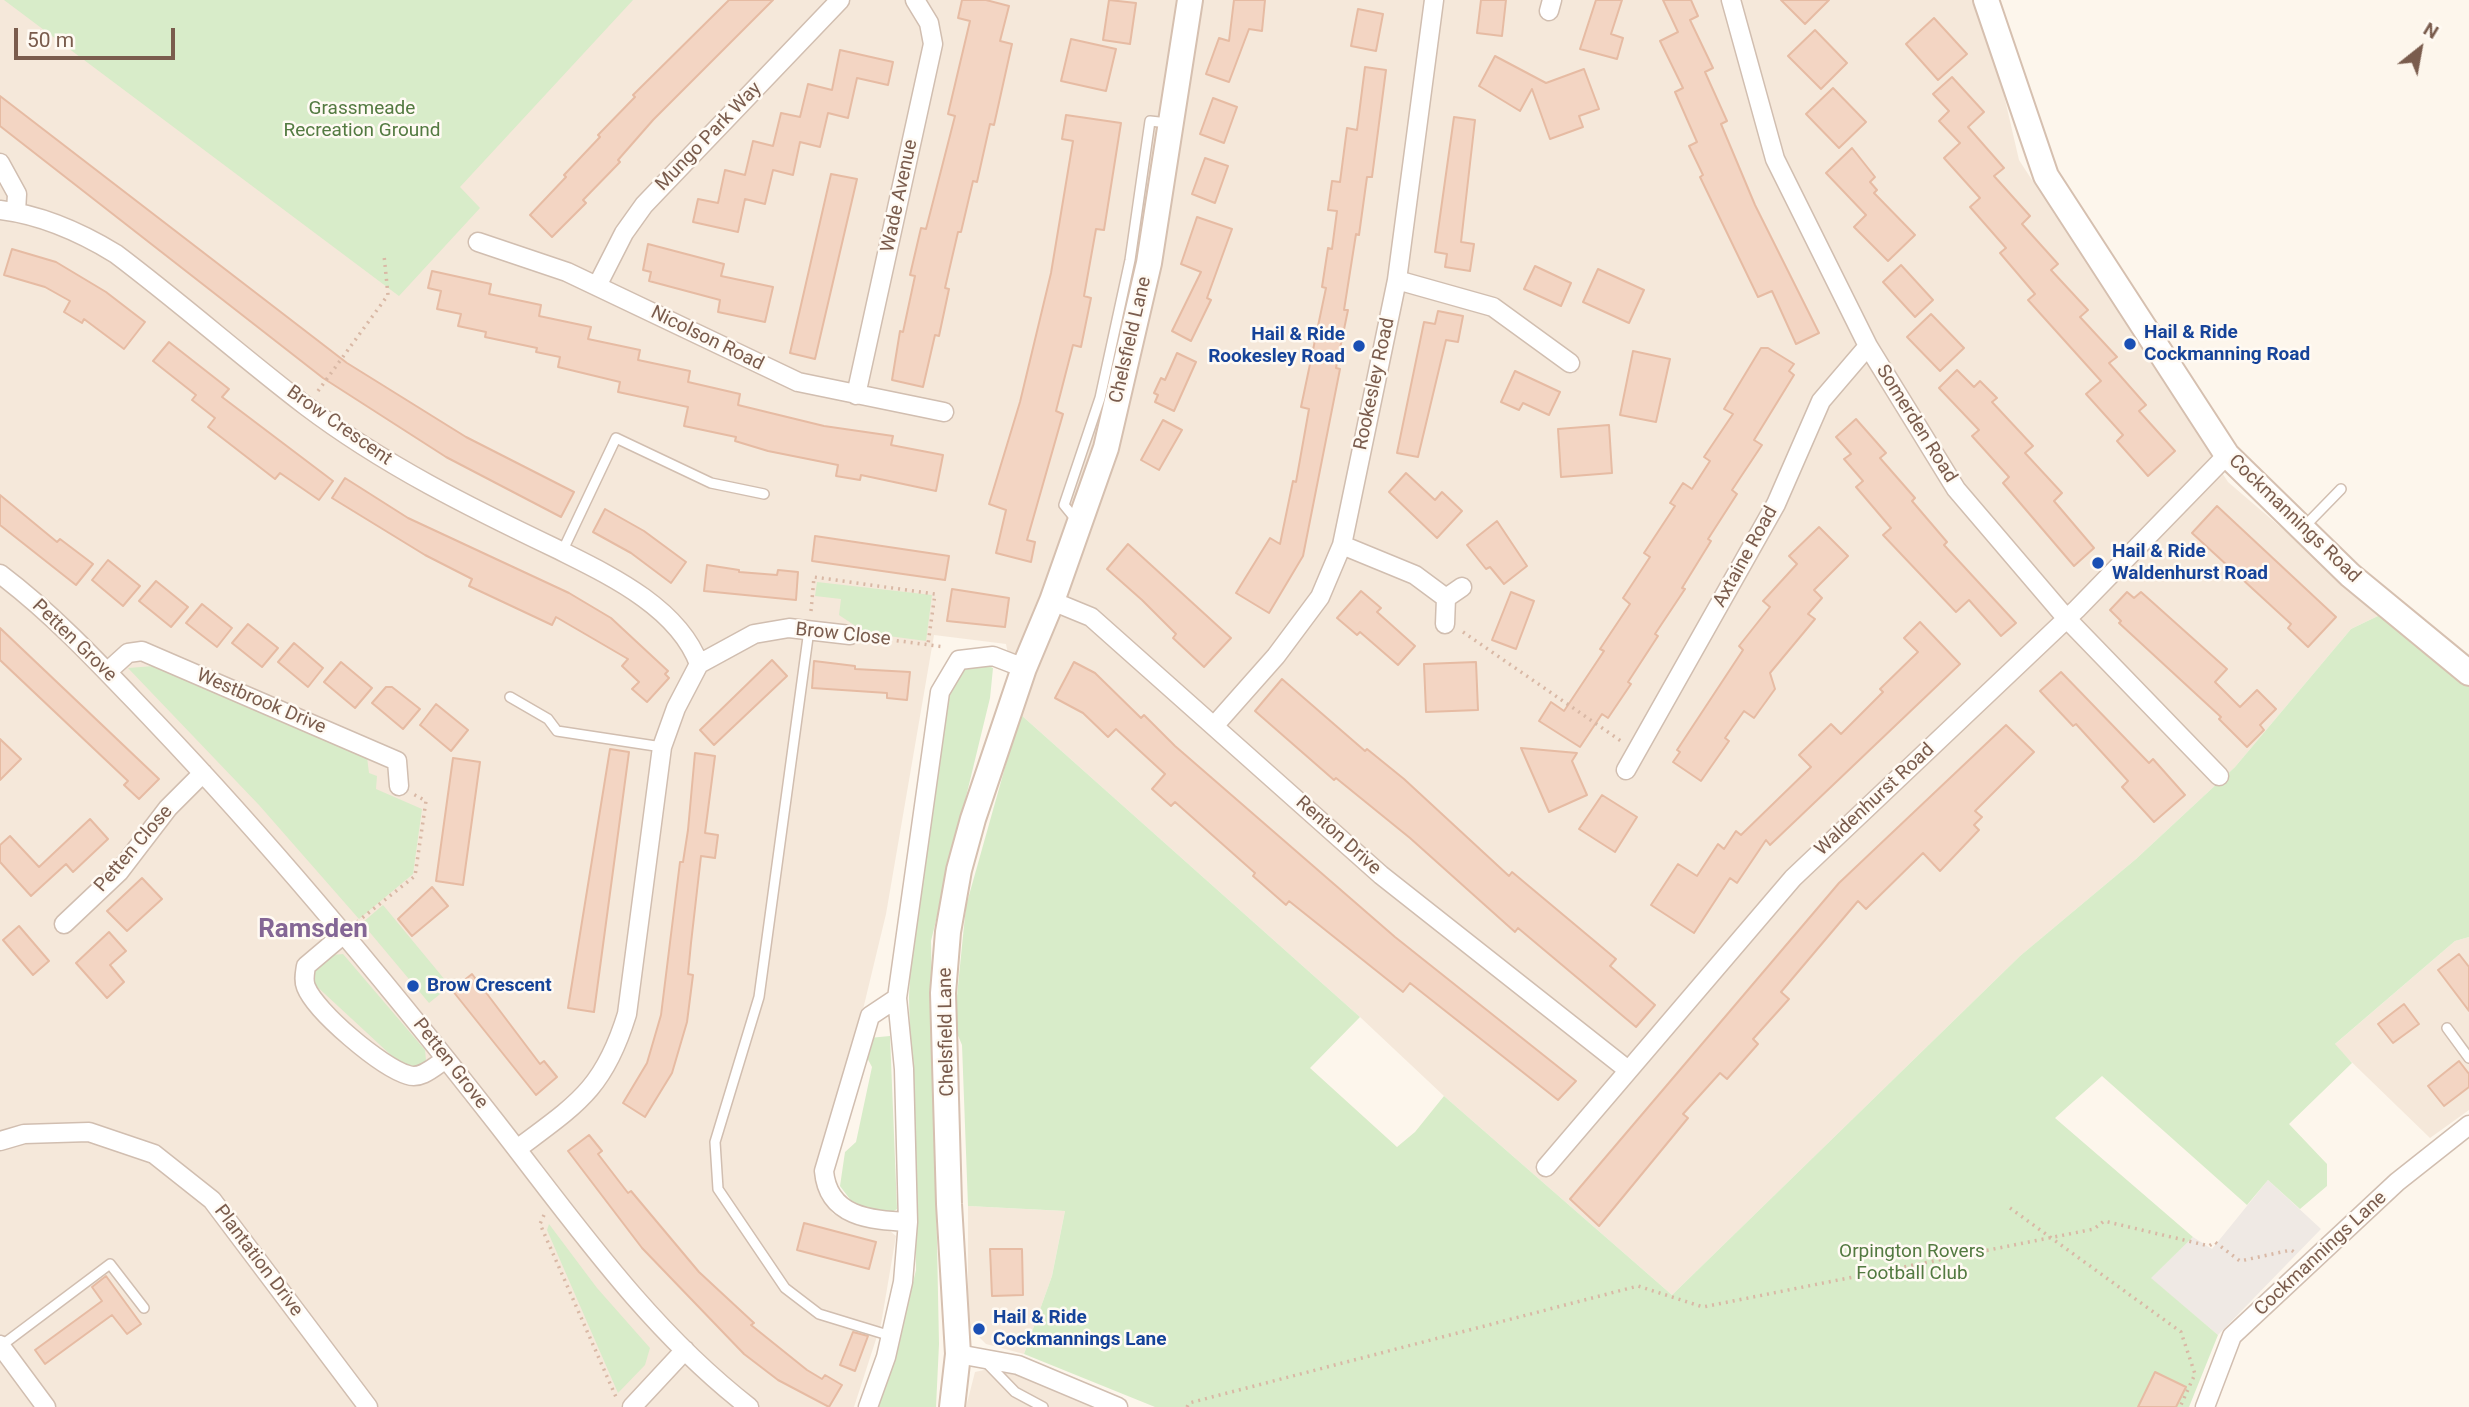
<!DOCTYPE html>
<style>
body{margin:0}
#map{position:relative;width:2469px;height:1407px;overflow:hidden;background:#fdf6ec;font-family:Roboto,sans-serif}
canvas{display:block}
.north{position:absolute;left:2385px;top:14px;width:70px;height:70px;-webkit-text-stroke:5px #fffaf3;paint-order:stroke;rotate:31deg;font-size:19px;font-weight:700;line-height:28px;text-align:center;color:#7a5c4d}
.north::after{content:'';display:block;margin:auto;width:24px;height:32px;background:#7a5c4d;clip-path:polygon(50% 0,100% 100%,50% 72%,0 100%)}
.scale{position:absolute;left:14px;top:28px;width:161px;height:32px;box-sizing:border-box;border:4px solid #7a5c4d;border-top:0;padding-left:9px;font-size:21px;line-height:24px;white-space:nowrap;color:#7a5c4d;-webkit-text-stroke:5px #fffaf3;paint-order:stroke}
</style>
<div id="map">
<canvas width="2469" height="1407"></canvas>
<div class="north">N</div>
<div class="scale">50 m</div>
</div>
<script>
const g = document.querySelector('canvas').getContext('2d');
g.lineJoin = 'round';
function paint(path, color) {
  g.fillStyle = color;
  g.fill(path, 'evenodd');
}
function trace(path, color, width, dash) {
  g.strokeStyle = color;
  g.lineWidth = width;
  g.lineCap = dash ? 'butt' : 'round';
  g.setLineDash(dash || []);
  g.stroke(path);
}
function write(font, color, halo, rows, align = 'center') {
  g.font = font + ' Roboto,sans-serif';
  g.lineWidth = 5;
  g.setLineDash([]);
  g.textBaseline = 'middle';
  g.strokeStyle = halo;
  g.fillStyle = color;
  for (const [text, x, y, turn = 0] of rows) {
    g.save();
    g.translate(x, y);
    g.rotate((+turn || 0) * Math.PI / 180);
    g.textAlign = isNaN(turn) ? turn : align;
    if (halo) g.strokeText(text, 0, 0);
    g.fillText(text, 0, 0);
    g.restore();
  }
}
const residential = new Path2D(`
 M0,0H1982L2019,160L2228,482L2382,614L2351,629L2235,767L2136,859L2020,956L1672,1295L1444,1096L1360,1017L1020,714L1006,644L934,635L886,914L819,1192L833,1214L889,1230L896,1236L881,1324L854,1407H0Z
 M2469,937V1110L2430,1138L2334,1045L2455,941Z
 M968,1206L1065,1211L1052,1276L1024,1354L986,1344L968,1326Z
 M998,1367L1101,1407H966L975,1372Z`);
const industrial = new Path2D(`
 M2268,1180L2321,1229L2218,1335L2150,1278L2193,1237L2212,1249Z`);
const green = new Path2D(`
 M4,0H633L460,187L480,208L399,296Z
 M817,582L932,595L926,641L866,633L839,615L841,599L815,596Z
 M2382,614L2469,687V937L2455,941L2335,1044L2352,1063L2289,1124L2327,1164V1186L2300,1209L2268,1180L2247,1205L2102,1076L2055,1118L2193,1237L2151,1278L2218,1335L2189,1407H1155L1024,1354L1052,1276L1065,1211L968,1206L962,1045L954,1026L966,906L1020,714L1360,1017L1310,1068L1397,1147L1415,1132L1444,1096L1672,1295L2020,956L2136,859L2235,767L2351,629Z
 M985,664L993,668L990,698L931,941L939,1344L936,1407H877L892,1368L916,1270L909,997L912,931L947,689L965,667Z
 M154,666L367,757L369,773L377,776L376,789L422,809L413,874L359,919L259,805L128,668Z
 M383,905L450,986L429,1003L362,923Z
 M343,954L425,1050L426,1060L416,1071L406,1069L312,982V972L332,955Z
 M890,1036L897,1209L886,1216L855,1206L840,1186L845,1152L856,1142L872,1067L865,1054L869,1038Z
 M549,1224L597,1288L650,1348L645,1365L618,1393L547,1230Z`);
const building = new Path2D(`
 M729,0H773L653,120L618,160L620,162L583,200L586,203L552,237L530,215L566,177L564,175L600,137L598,135L635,97L633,95Z
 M962,0H986L1009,6L1000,41L1012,44L994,125L990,124L977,182L973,181L961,232H958L945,288L949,289L939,336L935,335L923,387L892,380L900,331L903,332L915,276L910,275L921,228L926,229L955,116L948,114L970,21L958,18Z
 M1109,0L1136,3L1130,44L1103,40Z
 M1234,0H1265L1262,31L1249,29L1229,82L1206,74L1219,38L1229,41Z
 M1481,0H1506L1502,36L1477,33Z
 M1596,0H1622L1611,34L1623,38L1617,59L1580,49Z
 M1663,0H1691L1698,16L1690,20L1713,68L1705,72L1727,121L1721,124L1755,205L1819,333L1796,344L1772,291L1758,297L1700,177L1703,175L1689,146L1697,142L1675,92L1683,88L1660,41L1678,32Z
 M1781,0H1829L1805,24Z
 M1358,9L1383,14L1376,51L1351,46Z
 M1934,18L1967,54L1938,80L1906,44Z
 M1815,30L1847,63L1821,89L1788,56Z
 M1071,39L1116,49L1106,91L1061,81Z
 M840,50L893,62L888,85L857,78L848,118L828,113L820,147L800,142L793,175L773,170L765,204L745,199L738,232L693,222L698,199L718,203L725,170L745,175L753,141L773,146L781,113L800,117L808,84L832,90Z
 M1495,56L1546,83L1584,69L1599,109L1579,116L1583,127L1550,139L1532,89L1520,111L1479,86Z
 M1365,67L1386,70L1372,177H1367L1359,235L1356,234L1344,310H1348L1336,368L1340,369L1303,556L1269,613L1236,593L1270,538L1280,544L1293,481L1296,482L1309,409L1301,407L1326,288L1322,287L1328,248L1332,249L1337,211L1328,210L1332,181L1340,182L1347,128L1357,130Z
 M1952,77L1984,112L1968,127L2004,168L1994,176L2030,216L2022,224L2058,264L2051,270L2088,310L2080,317L2117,357L2109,363L2146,405L2139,411L2175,451L2148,476L2117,441L2123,435L2086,394L2101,381L2028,300L2035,294L2000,253L2006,248L1970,207L1980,198L1944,158L1960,143L1939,121L1949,111L1933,94Z
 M1833,88L1866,122L1839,148L1806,114Z
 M0,96L347,363L466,437L574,492L561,517L446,457L323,378L0,126Z
 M1213,98L1237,107L1224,143L1200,134Z
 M1066,115L1121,123L1104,230L1096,229L1084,296L1091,298L1081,347L1073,345L1056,411L1063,414L1027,540L1035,542L1031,562L996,553L1006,510L989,504L1020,402L1051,273L1073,141L1062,139Z
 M1454,117L1475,120L1461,242L1474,244L1470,271L1445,267L1447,254L1435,252Z
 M1852,148L1875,177L1870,182L1877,190L1874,193L1915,235L1888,261L1854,227L1866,215L1826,173Z
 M1205,158L1228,166L1215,203L1192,194Z
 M831,174L857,179L815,359L790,353Z
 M1197,217L1232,229L1207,298L1211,300L1191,341L1172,331L1201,272L1181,264Z
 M648,244L724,264L721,276L773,287L765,322L718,312L720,300L649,281L651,272L643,270Z
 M12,249L56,262L106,292L145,322L124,349L84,319L82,323L64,312L70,301L45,287L4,275Z
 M1901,265L1933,300L1915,317L1883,282Z
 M1535,266L1571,283L1561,306L1524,289Z
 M1598,269L1644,290L1629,323L1583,302Z
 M432,271L491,284L489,294L541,305L539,316L591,327L588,339L640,350L638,360L690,371L688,382L740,394L738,405L824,426L893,436L891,445L943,455L936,491L861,475L860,480L836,476L838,465L768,451L735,441L736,437L684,426L688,407L618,392L620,382L558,367L560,357L536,352L537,348L485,337L486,332L458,326L461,314L437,309L441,291L428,288Z
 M1438,311L1463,316L1458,342L1446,340L1418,457L1397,453L1424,322L1435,324Z
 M1931,314L1964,348L1940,371L1907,337Z
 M169,342L229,389L222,397L333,481L319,500L280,473L275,479L208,427L215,418L192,400L196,395L153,361Z
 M1761,348H1768L1794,364L1789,371L1794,375L1754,440L1762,445L1732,490L1737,494L1708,539L1711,541L1682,588L1685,589L1655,634L1658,636L1628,682L1631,684L1608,718L1602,714L1580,747L1539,721L1551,702L1564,711L1604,651L1600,649L1630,604L1623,598L1650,557L1644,553L1675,506L1670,503L1683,483L1692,489L1710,461L1704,457L1733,414L1724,409Z
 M1633,351L1670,359L1656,422L1620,415Z
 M1177,353L1196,362L1174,411L1155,402L1158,395L1154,393L1161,378L1165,380Z
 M1957,370L1974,387L1980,381L1997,398L1992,402L2033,446L2025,453L2062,493L2054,501L2094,548L2074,566L2003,483L2009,477L1972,436L1979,430L1939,388Z
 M1515,371L1560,392L1549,415L1523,403L1519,410L1501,402Z
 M1856,419L1886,453L1880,458L1915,498L1912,501L1947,542L1944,545L2016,623L2001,636L1969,600L1956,612L1883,535L1891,528L1856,487L1863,481L1844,459L1851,454L1836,437Z
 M1163,420L1182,430L1159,470L1141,460Z
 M1609,425L1612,473L1561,477L1558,429Z
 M1406,473L1435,500L1442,492L1462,511L1437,538L1389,492Z
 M345,478L408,518L569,593L611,618L668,671L665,674L669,678L647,702L632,689L639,682L622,666L628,659L556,617L552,625L469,586L472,579L425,555L332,498Z
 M0,495L57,542L60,539L93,564L76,585L0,525Z
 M2217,506L2336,617L2308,647L2288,628L2291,624L2192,533Z
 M605,509L644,531L686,562L671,583L631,553L593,532Z
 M1497,521L1527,566L1504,584L1490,567L1486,569L1467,545Z
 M1819,527L1848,556L1814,590L1822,598L1808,614L1815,619L1770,673L1775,689L1754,718L1744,711L1725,738L1729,741L1701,781L1673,762L1680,752L1677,750L1743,650L1739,646L1770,607L1763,601L1797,564L1789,556Z
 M815,536L949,556L945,580L812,561Z
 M1128,544L1231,638L1204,667L1173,638L1176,634L1142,600L1107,569Z
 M108,560L140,586L123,606L92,580Z
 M707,565L739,570V572L777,575L778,570L798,572L796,600L704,591Z
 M156,581L188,607L171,627L139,601Z
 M952,589L1009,598L1005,627L947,621Z
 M1361,591L1381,608L1377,612L1415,646L1398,665L1360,632L1357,635L1337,618Z
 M1511,592L1534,601L1516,649L1492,640Z
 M2127,592L2134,598L2141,592L2227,669L2215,682L2240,707L2257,690L2276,709L2260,725L2264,730L2247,747L2219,719L2221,717L2119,623L2121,621L2110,610Z
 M202,604L232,628L217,647L186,623Z
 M1920,622L1960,664L1770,845L1766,840L1737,883L1730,878L1694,933L1651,905L1678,864L1697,876L1718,844L1724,849L1736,831L1741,835L1811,767L1799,755L1831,724L1841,734L1883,692L1880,689L1918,652L1904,638Z
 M248,624L278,648L262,667L232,643Z
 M0,628L159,779L139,799L124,785L128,781L0,660Z
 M294,643L323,668L308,687L278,662Z
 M772,660L787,676L714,745L700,730Z
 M814,661L855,666V669L910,672L907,700L887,698V693L812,688Z
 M341,662L372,688L355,708L324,682Z
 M1074,662L1095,673L1141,718L1144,715L1175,746L1395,937L1576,1081L1558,1100L1410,983L1403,992L1289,901L1286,905L1253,876L1255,873L1175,802L1171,806L1152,789L1165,774L1116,729L1108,737L1083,713L1055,698Z
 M1476,662L1478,710L1426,712L1424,664Z
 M2061,672L2149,763L2153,759L2185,795L2154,822L2122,787L2128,781L2076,724L2073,726L2040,691Z
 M1282,679L1365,751L1367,749L1404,779L1509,876L1512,872L1616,959L1610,966L1655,1005L1636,1027L1518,928L1515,932L1410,838L1336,778L1334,780L1255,711Z
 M386,687H392L420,709L403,729L372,703Z
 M436,704L468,730L451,751L420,725Z
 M2006,725L2034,752L1975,811L1982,817L1974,825L1979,830L1940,871L1923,853L1866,909L1858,901L1781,992L1789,999L1753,1039L1758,1044L1727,1079L1720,1073L1683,1114L1688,1118L1599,1226L1570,1199L1839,883Z
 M0,739L21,759L0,780Z
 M1521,748L1577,753L1572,761L1587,795L1549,812Z
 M610,749L629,752L594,1012L568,1008Z
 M695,753L715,756L705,833L718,835L715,858L701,856L691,943L688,974L693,975L687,1022L672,1073L645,1117L623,1103L647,1063L661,1015L680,862H683L688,830Z
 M453,758L480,762L463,885L436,881Z
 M1602,795L1637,817L1615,852L1579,829Z
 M90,819L108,839L73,872L66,864L31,896L0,862V845L10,836L39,867Z
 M142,878L162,899L127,931L107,911Z
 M432,887L448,906L412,936L398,919Z
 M19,926L49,961L33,975L3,940Z
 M109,932L126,951L110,965L124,982L107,998L76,963Z
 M2459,954L2469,967V1011L2438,970Z
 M472,974L540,1064L544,1061L557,1077L536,1095L452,990Z
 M2404,1004L2419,1024L2393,1043L2378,1024Z
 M2459,1061L2469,1074V1087L2444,1106L2428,1086Z
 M589,1135L602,1151L598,1154L628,1193L631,1191L699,1272L754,1323L751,1325L807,1370L822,1379L825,1375L842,1385L829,1407L778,1380L744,1354L642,1248L568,1151Z
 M804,1223L876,1242L869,1269L797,1250Z
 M990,1249H1022L1023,1295L992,1296Z
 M106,1276L141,1324L127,1334L112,1315L45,1364L35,1350L102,1301L92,1287Z
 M853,1332L868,1336L855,1371L840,1365Z
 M2155,1372L2186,1387L2176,1407H2138Z`);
const path = new Path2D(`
 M318,391L388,295L384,255
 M811,611L814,577L935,594L928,644
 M1463,632L1621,741
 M869,637L945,647
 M357,922L415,876L426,801L413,794
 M2010,1208L2181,1332L2195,1374L2180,1407
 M544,1215L540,1224L616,1397
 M1187,1407L1189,1403L1638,1286L1703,1307L2094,1229L2104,1221L2209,1246L2215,1242L2240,1261L2291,1250L2294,1252`);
const lane = new Path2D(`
 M1077,521L1064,505L1100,398L1130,260L1150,121L1168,123
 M2303,528L2341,489
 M562,552L616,438L711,483L764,494
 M809,630L759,997L715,1142L718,1189L785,1288L819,1314L891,1336
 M510,697L548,719L557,731L662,747
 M2447,1028L2469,1058
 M1,1346L110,1264L144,1308
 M985,1361L1015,1392L1043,1407`);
const street = new Path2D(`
 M1731,0L1775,159L1868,346L1956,489L2067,619L2219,776
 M1549,11L1552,0
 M0,163L17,194L16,212
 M0,210C42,215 80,232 116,254C181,303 242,357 306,406C384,465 471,508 559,550C609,575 678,607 699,664L676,708L662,747L627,1014C604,1089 577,1104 517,1149
 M478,242L567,272L798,382L944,412
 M1397,280L1493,307L1570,363
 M597,286L624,233L644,205L840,0
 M856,395L933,44L929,23L915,0
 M1342,545L1415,575L1446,598L1445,624
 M0,574C57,617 106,671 155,722C276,849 387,983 495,1121C574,1222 647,1328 749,1407
 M1446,598L1462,587
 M1052,601L1091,617L1381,875L1628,1070
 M699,664L754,634L789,628L850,635
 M107,672L128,653L142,651L397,761L399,786
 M1214,726L1276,656L1320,597L1342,545L1397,280L1434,0
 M1626,770L1776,504L1821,401L1868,346
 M64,924L119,872L168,808L203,773
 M345,933L306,966C305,973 303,980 306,987C316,1012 381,1067 408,1075C421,1080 435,1066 446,1059
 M0,1141L24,1134L89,1132L154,1154L212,1200L368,1407
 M1546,1167L1793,878L2077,609L2227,455
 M908,1222C870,1220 828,1217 824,1171L870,1016L897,998L940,692L959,660L993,656L1024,668
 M0,1345L46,1407
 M958,1354L1018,1365L1118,1407
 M632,1407L685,1350
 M868,1407L886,1357L903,1282L908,1222L904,1069L897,998
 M2205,1407L2232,1336L2397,1182L2469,1125`);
const secondary = new Path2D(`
 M1986,0L2046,176L2227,455L2350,575L2469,673
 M952,1407L958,1354L949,1204L943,993L948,932L959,870L973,819L1024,668L1052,601L1106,448L1149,263L1190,0`);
const markers = [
 [2130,344,7,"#1a4fb4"],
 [1359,346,7,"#1a4fb4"],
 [2098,563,7,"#1a4fb4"],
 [413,986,7,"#1a4fb4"],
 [979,1329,7,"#1a4fb4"]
];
const parkNames = [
 ["Grassmeade",362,109],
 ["Recreation Ground",362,131],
 ["Orpington Rovers",1912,1252],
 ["Football Club",1912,1274]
];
const streetNames = [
 ["Mungo Park Way",709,137,-46],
 ["Wade Avenue",900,196,-78],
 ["Nicolson Road",707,339,26],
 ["Chelsfield Lane",1131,340,-77],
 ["Rookesley Road",1375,384,-78],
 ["Somerden Road",1916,424,58],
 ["Brow Crescent",339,426,35],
 ["Cockmannings Road",2294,519,44],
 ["Axtaine Road",1746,557,-61],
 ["Brow Close",843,635,6],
 ["Petten Grove",74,641,44],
 ["Westbrook Drive",261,702,23],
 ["Waldenhurst Road",1875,800,-43],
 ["Renton Drive",1338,836,42],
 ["Petten Close",134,849,-49],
 ["Chelsfield Lane",947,1032,-91],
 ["Petten Grove",450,1064,52],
 ["Cockmannings Lane",2321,1254,-43],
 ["Plantation Drive",258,1261,53]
];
const transitNames = [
 ["Hail & Ride",2144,333],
 ["Cockmanning Road",2144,355],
 ["Hail & Ride",1345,335,"right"],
 ["Rookesley Road",1345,357,"right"],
 ["Hail & Ride",2112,552],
 ["Waldenhurst Road",2112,574],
 ["Brow Crescent",427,986],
 ["Hail & Ride",993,1318],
 ["Cockmannings Lane",993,1340]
];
const districtNames = [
 ["Ramsden",313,930]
];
paint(residential, '#f5e8da');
paint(industrial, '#efe9e4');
paint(green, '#d8ecc9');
paint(building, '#f3d5c3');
trace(building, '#e6bba3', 2);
trace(lane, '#d1beb0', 12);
trace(street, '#d1beb0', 21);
trace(secondary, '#d6c0b0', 28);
trace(path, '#d9b8a5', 3.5, [2, 5]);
trace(lane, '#fff', 9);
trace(street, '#fff', 18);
trace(secondary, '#fff', 24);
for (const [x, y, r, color] of markers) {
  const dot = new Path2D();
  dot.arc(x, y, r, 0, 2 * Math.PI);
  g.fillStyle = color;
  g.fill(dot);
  trace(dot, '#fffaf3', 2.5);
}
write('19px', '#537a41', '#fffaf3', parkNames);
write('19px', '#7a5c4d', '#fffaf3', streetNames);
write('bold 19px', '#164399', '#fffaf3', transitNames, 'left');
write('bold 26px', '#846695', '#fffaf3', districtNames);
</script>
